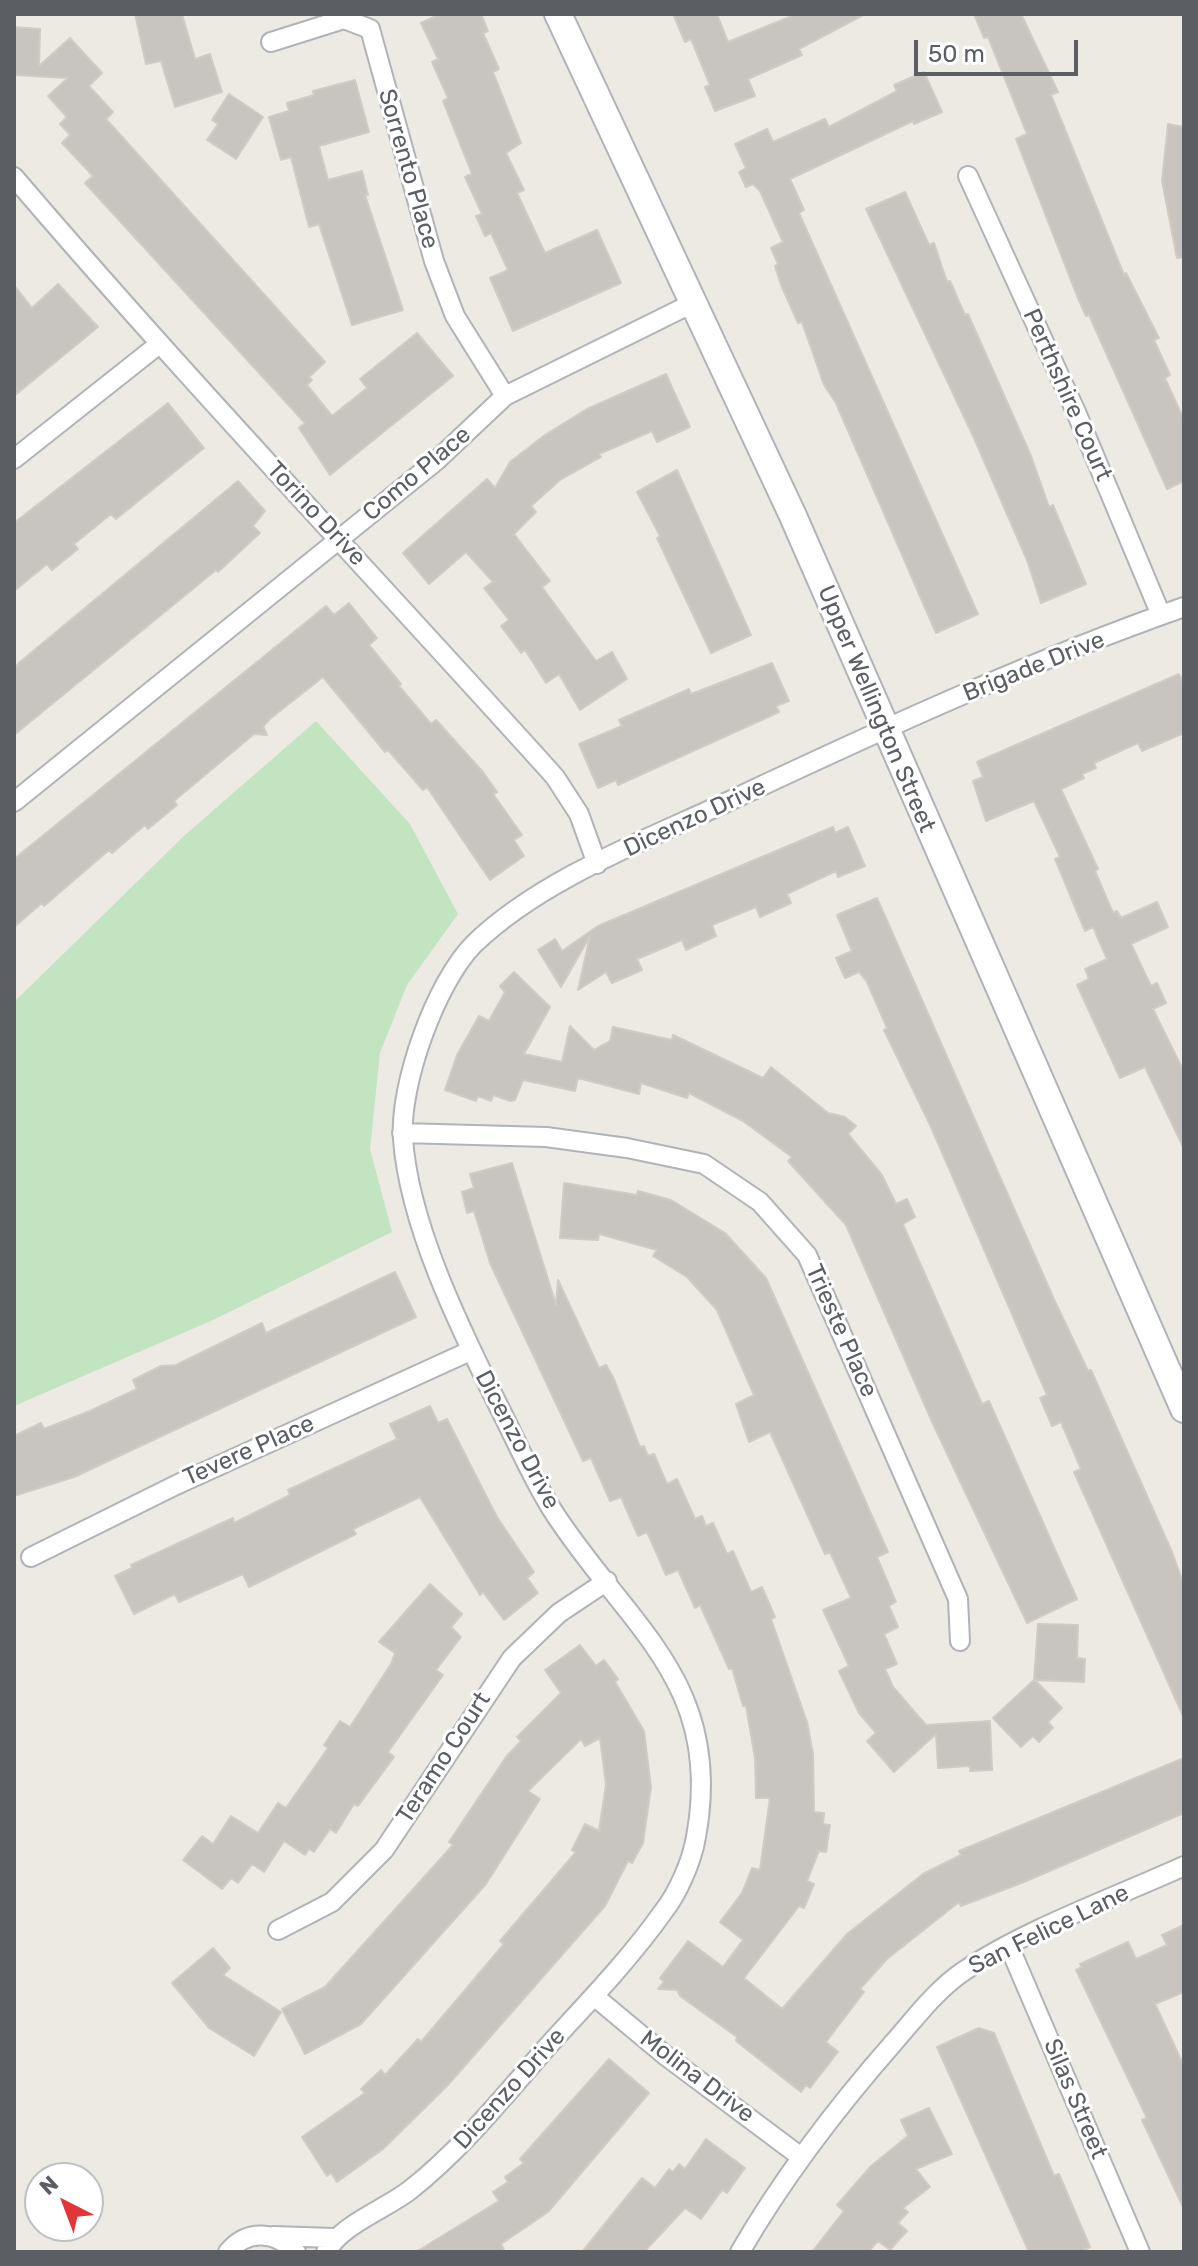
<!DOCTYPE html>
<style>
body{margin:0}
#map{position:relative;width:1198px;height:2266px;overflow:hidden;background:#edeae3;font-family:Rubik,sans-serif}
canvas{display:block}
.frame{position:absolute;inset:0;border:16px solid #5b5f63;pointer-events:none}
.north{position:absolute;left:24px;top:2162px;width:80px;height:80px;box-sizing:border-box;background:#fff;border:2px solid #bdbfc1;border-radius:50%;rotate:318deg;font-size:22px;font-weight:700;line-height:32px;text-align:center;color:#5b5f63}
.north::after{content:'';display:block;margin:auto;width:28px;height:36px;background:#e13537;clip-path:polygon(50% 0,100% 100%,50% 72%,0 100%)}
.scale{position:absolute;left:914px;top:40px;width:164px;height:36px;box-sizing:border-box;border:4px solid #5b5f63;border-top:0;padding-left:10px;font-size:24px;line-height:28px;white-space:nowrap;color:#5b5f63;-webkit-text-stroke:6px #fff;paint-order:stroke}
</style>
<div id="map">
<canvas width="1198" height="2266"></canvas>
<div class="frame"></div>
<div class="north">N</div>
<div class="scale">50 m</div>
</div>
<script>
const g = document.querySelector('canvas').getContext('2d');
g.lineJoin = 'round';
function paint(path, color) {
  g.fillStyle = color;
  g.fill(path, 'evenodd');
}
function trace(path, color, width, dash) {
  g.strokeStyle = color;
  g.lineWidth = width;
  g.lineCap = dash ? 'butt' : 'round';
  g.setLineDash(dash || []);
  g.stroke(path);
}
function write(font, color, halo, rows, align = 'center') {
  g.font = font + ' Rubik,sans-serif';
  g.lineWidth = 6;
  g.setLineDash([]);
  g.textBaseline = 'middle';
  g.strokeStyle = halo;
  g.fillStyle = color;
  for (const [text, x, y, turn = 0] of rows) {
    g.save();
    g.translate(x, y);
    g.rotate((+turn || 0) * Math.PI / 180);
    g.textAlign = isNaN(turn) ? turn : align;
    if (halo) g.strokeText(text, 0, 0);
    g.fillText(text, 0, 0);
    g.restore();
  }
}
const green = new Path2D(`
 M316,721L410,824L458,914L407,985L380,1053L370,1149L392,1232L213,1320L14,1406V1002L185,835Z`);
const building = new Path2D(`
 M135,14H182L195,59L210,54L222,92L175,107L161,61L146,64Z
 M441,14H481L488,31L483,33L499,69L493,72L521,143L506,153L524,190L517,193L545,253L597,230L621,283L513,331L490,278L508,270L491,233L485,236L476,216L482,214L465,177L472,174L443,101L448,98L432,62L438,59L421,23Z
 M673,14H717L728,42L797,14H865L799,49L802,55L748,79L755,96L715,111L705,87L710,85L691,39L685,42Z
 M974,14H1021L1058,92L1051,95L1124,275L1126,273L1159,338L1154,340L1170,375L1165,378L1184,420V481L1167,489L1089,315L1086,316L1077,296L1016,139L1027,134L988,37L984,38Z
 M14,27L40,29L39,66L70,38L102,73L89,86L113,112L106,119L325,362L309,377L312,380L307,385L332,416L367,388L360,379L417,333L453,376L330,475L299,428L305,423L85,183L93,176L62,143L70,135L60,124L67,117L48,96L68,78L14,75Z
 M924,72L942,112L914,124L913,121L790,179L804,210L799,213L978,614L936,633L836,403L824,385L802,322L798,323L781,285L775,266L778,264L771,248L783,242L760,191L753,184L746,187L739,172L746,168L735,144L767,129L773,142L825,119L829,127L897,91L894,85Z
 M355,80L369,132L319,146L328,180L362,171L368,195H365L403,310L352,325L319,224L309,227L291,157L281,160L269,117L289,111L287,103L314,95L313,91Z
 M229,94L263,117L236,159L207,140L218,124L212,120Z
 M1168,124L1184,127V257L1177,258L1162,181Z
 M905,192L929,245L934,243L947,282L950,281L965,315L968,314L1031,456L1049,507L1053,505L1086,584L1041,603L1027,560L974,438L866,209Z
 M58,284L98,327L14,396V285L32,308Z
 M666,374L690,427L657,442L652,431L599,454L601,457L560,480L531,506L536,512L514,534L550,581L542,587L596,661L612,652L627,679L580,710L559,674L546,683L525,650L521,653L501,626L509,620L484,588L493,582L466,552L429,584L403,553L487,479L495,488L510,462L545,435L587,409Z
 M168,403L204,448L116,519L111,514L74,544L78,549L52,570L47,564L14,591V523Z
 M677,470L751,635L711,653L657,538L660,536L637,492Z
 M238,481L265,511L253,526L260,533L218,572L216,570L14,735V669L20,662Z
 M349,603L377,638L369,645L401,684L399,686L431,724L436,720L483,772L497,792L493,794L522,835L514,840L524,856L490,880L427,787L423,790L388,750L385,752L323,677L271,718L263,726L267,735L254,734L174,801L177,805L148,829L145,825L112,853L109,850L44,906L42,903L14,927V859L326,606L334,615Z
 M772,663L789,701L776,706L779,712L618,785L616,780L598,788L579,744L622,726L619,720L689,689L691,694Z
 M1179,674L1184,686V733L1142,751L1138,743L1094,763L1096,768L1082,774L1084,778L1061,789L1098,869L1095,871L1113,913L1117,911L1121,918L1157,902L1168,927L1131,944L1151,986L1157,983L1166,1003L1153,1009L1184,1072V1149L1145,1067L1120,1078L1077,985L1089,979L1085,969L1107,959L1093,927L1085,931L1055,859L1060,857L1034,801L986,821L973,781L983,777L977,762Z
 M833,827L835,833L848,827L865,866L838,877L836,871L787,894L791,903L760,917L756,907L712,925L716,936L686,950L682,940L637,959L642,970L612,983L606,972L578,990L590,936L561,987L538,950L555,939L562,951L598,926Z
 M877,898L1053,1297L1088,1371L1091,1370L1172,1552L1184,1585V1718L1074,1472L1081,1469L1061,1422L1052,1426L1040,1398L1047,1395L931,1127L884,1030L887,1028L867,982L859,972L845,978L836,958L852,951L837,915Z
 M514,972L550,1007L524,1054L562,1062L570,1026L594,1050L610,1041L613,1027L672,1040L673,1035L763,1078L771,1067L828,1113L845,1117L856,1126L848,1134L882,1175L896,1204L907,1199L915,1217L903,1224L905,1229L982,1404L989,1401L1077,1599L1027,1623L933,1424L846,1225L788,1161L792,1157L743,1121L689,1093L687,1098L641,1083L639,1094L578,1078L575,1091L523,1080L515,1100L510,1101L493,1095L491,1101L478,1096L476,1101L445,1090L457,1055L479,1016L489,1021L505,992L500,986Z
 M512,1163L556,1305L558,1280L599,1368L606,1365L614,1379L640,1447L644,1446L648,1456L654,1454L667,1484L677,1479L695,1519L702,1516L706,1526L713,1523L727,1554L733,1551L751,1592L762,1587L775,1617L771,1619L807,1722L813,1754L814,1812L824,1813L823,1824L830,1825L826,1852L819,1851L807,1881L814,1884L804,1908L799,1906L744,1978L782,2009L847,1934L923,1874L961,1855L959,1851L1184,1758V1813L1024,1882L961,1906L959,1902L887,1959L860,1989L864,1992L826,2042L838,2052L810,2088L806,2085L801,2092L736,2041L737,2037L680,1996L677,1990L658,1989L664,1982L660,1978L688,1941L723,1967L743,1940L720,1922L742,1893L752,1868L760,1870L770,1798H756L755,1758L746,1706H743L732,1668L729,1669L700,1605L695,1608L678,1570L666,1575L647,1532L638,1536L621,1497L610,1501L591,1458L583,1461L490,1263L474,1211L467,1213L462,1192L474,1188L470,1174Z
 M564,1183L637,1195L638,1191L671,1200L725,1233L766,1278L888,1552L877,1557L896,1602L889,1606L898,1627L884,1634L897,1664L885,1669L893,1687L926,1725L990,1721L992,1770L970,1771V1766L938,1768L936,1734L894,1772L867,1741L876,1733L859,1713L839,1671L849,1666L823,1610L851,1598L830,1552L825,1554L770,1432L749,1442L736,1404L754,1395L717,1310L687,1277L653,1256L657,1250L599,1234L598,1240L560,1238Z
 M395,1272L416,1317L74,1477L14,1496V1436L41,1423L44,1429L90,1411L137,1389L133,1380L161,1366L176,1365L262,1323L266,1333Z
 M430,1406L438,1423L447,1419L497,1517L534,1572L527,1578L538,1593L504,1620L483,1592L480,1595L420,1497L353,1529L356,1534L249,1587L243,1574L179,1602L175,1594L134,1614L115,1576L132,1568L131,1565L233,1518L234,1523L290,1495L288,1490L397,1439L390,1424Z
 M430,1584L462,1614L451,1627L461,1637L436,1670L443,1675L388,1752L394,1757L358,1806L354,1804L336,1833L330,1829L314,1852L309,1849L305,1855L284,1841L264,1872L252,1864L238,1883L231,1878L222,1889L183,1860L202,1836L213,1844L231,1816L258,1833L278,1803L286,1808L328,1748L324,1745L340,1721L350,1727L391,1664L395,1653L379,1642Z
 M1038,1624L1078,1625L1077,1658L1085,1659L1084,1682L1035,1680L1062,1708L1048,1722L1053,1728L1039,1742L1033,1736L1021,1747L993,1718L1034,1680Z
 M580,1645L596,1666L604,1660L618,1679L615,1682L644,1731L651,1787L643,1843L632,1863L628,1861L605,1906L447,2086L383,2149L337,2182L331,2173L327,2176L302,2137L365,2093L361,2089L381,2070L385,2075L418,2039L421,2042L504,1944L500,1941L576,1852L572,1850L585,1824L599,1831L606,1785L600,1738L585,1746L581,1739L528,1791L540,1799L486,1884L361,2024L305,2054L282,2009L325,1987L453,1845L449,1842L506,1757L521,1741L517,1737L561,1693L545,1670Z
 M1184,1925V1992L1155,2004L1184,2066V2209L1142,2120L1147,2118L1076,1970L1082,1967L1080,1964L1128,1942L1136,1959L1167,1945L1162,1935Z
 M213,1948L230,1968L223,1975L281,2012L254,2056L209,2028L172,1983Z
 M979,2028L994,2033L1054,2176L1059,2174L1090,2247L1080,2252H1029L937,2047Z
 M609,2059L649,2093L548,2212L501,2244L505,2252H416L499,2201L493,2192L508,2182L505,2177L524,2163L520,2159Z
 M929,2108L952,2154L916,2169L930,2187L903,2208L908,2212L898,2223L907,2231L890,2250L878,2241L868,2252H812L844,2211L837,2205L871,2166L908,2136L901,2120Z
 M706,2139L745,2168L727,2193L722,2190L701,2219L685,2208L644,2252H582L642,2178L655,2188L669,2169L673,2172L679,2164L685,2169Z`);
const street = new Path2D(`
 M271,42L344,19L370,29L434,261L455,316L505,396
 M968,176L1076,412L1161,615
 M14,177C189,382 375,577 555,777L579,814L597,864
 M14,459L158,345
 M14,802L436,461L505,396L693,303
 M402,1133L546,1137L627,1148L704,1164L760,1202L807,1255L958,1599L960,1641
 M31,1557L176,1485L470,1351
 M278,1930L332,1902L384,1850L512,1658L559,1613L607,1581
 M1009,1946L1140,2252
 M594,1996L666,2056L801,2157
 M273,2236L334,2238
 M228,2252C248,2228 276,2232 296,2252
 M326,2252C342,2224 384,2210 410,2190C462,2149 504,2096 548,2046C587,2003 629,1960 663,1912C678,1893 692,1861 696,1837C725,1680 625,1625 551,1508C530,1474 515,1438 497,1403C459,1326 409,1224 403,1139C399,1085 436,982 474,944C543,877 654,837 740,796C885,728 1033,660 1184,607
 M740,2252C784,2176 837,2107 895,2041C916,2017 937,1989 964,1971C1024,1930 1116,1897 1184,1866`);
const secondary = new Path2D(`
 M558,14L793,516L1184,1409`);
const streetNames = [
 ["Sorrento Place",408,169,74],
 ["Perthshire Court",1067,395,66],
 ["Como Place",417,474,-40],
 ["Torino Drive",316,514,47],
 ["Brigade Drive",1034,667,-22],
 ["Upper Wellington Street",876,709,67],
 ["Dicenzo Drive",695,818,-25],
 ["Trieste Place",841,1331,66],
 ["Dicenzo Drive",517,1440,62],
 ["Tevere Place",249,1451,-24],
 ["Teramo Court",444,1758,-57],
 ["San Felice Lane",1049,1930,-26],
 ["Molina Drive",697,2077,37],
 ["Dicenzo Drive",510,2089,-48],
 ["Silas Street",1075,2099,67]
];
paint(green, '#c3e4c0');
paint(building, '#c8c5c0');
trace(building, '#d1cbc1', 2);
trace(street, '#b0b4b7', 22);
trace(secondary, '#afb3b7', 30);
trace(street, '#fff', 18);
trace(secondary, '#fff', 26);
write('24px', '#5b5f63', '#fff', streetNames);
</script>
